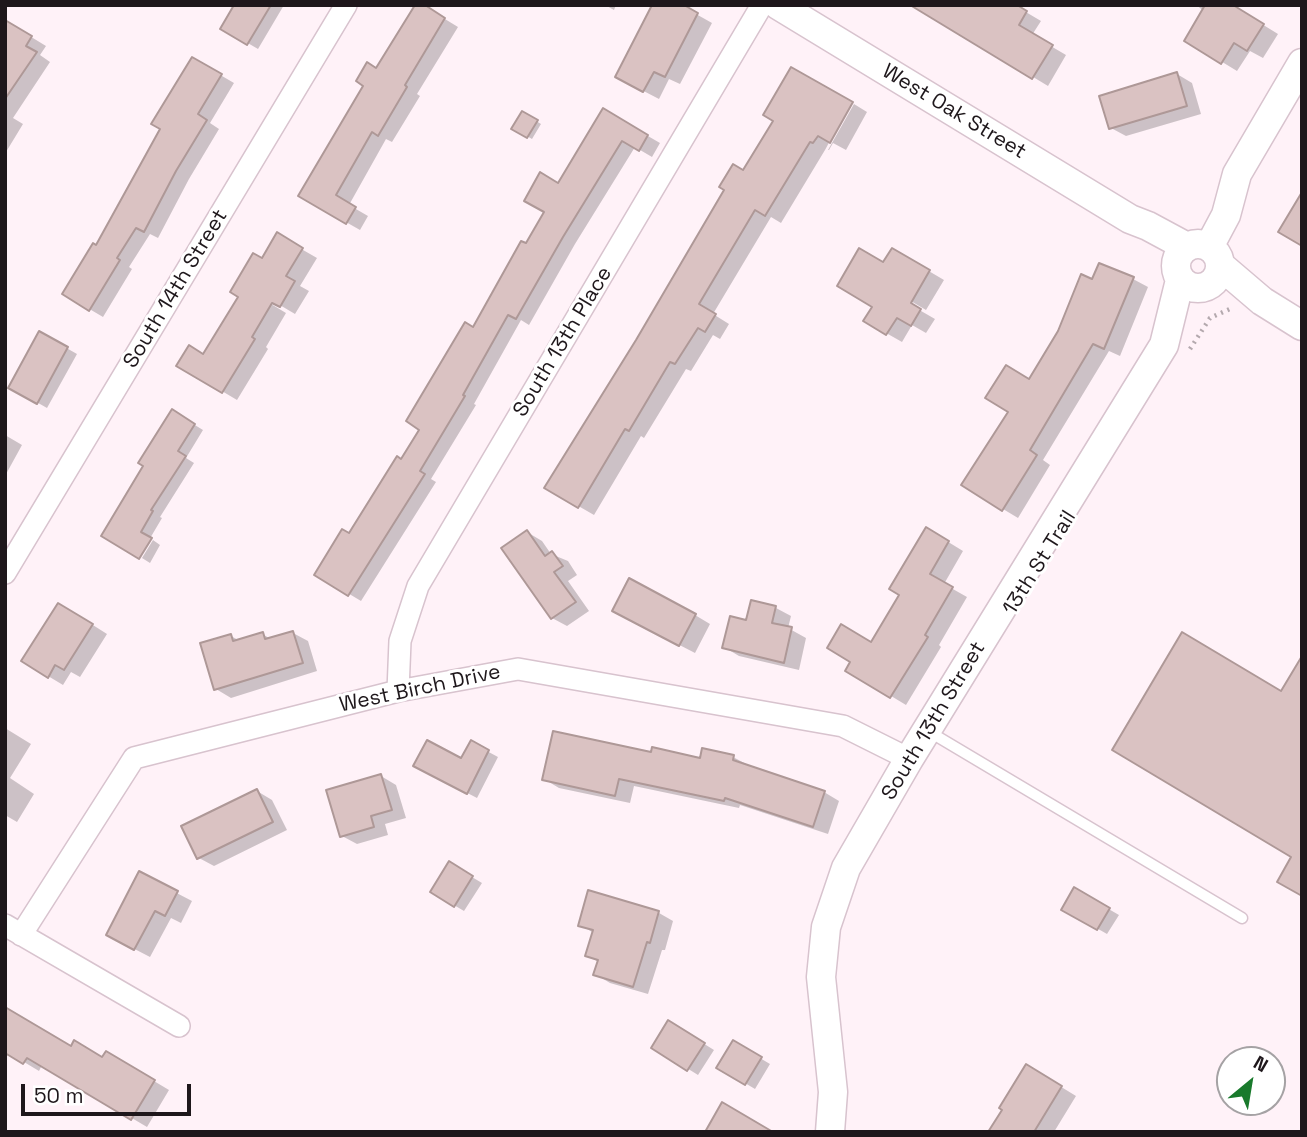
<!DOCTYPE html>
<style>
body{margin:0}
#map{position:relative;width:1307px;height:1137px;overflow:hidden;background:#fff2f8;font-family:"Space Grotesk",sans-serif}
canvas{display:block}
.frame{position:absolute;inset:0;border:7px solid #1e171b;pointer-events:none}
.north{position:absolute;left:1216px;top:1046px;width:70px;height:70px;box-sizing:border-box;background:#fff;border:2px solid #a5a2a4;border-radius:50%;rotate:30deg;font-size:19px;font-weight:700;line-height:28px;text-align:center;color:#1e171b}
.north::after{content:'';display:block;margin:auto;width:24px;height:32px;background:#197a2c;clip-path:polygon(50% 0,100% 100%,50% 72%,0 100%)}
.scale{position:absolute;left:21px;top:1084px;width:170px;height:32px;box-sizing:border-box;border:4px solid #1e171b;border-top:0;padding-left:9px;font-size:21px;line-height:24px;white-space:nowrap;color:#1e171b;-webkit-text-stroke:5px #fff;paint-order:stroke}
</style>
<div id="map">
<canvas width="1307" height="1137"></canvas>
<div class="frame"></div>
<div class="north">N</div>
<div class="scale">50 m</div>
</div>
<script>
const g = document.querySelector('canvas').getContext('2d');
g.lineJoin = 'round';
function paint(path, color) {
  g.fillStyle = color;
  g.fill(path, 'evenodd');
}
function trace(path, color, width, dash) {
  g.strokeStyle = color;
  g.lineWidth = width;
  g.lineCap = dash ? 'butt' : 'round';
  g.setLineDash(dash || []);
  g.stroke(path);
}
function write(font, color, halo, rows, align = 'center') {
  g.font = font + ' "Space Grotesk",sans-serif';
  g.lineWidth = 6;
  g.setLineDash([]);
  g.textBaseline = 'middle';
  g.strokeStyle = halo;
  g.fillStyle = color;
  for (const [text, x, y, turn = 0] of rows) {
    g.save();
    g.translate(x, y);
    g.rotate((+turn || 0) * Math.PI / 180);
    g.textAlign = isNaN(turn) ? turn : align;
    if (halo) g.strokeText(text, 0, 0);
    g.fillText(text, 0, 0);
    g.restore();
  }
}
const shadow = new Path2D(`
 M236,5H284L258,49L222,28Z
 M422,5L458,27L417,94L420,96L392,142L386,139L349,205L368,216L360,230L300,196Z
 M605,5H616L614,10Z
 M680,5L712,23L680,84L669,79L659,99L632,85Z
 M914,5H1014L1041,21L1032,35L1066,55L1048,86Z
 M1196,5H1231L1278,34L1263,58L1250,51L1237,71L1186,40L1204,11Z
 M5,21L46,46L40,55L50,62L13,118L23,124L6,152Z
 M193,59L234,83L210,123L219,129L189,179L158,238L150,234L129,267L132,269L103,317L64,294L96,247L163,129Z
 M1177,74L1192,83L1201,114L1126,136L1111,128Z
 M851,102L825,150L781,223L771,217L713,314L729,324L720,339L713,335L691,371L686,369L644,438L641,436L594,515L547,488L743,172Z
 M854,104L867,112L846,150L833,143L829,150H828Z
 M603,110L660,143L652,157L635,147L575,244L529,325L521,320L474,404L476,405L431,479L436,482L361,601L316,574L350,536L402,461L474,329L526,246L558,185Z
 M523,113L541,124L532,139L513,128Z
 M277,235L317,258L300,286L309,291L295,314L273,301L271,304L286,313L266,347L268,349L237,400L178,365L204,356Z
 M893,250L944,280L926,310L904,297L902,300L935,319L926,333L912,325L902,342L865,321L874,306Z
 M1133,279L1148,287L1120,356L1109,351L1043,460L1050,465L1018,518L1003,509L1030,381L1093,281Z
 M40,333L77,354L47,408L10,387Z
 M172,411L203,430L186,458L194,463L160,517L162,518L139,557L145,465Z
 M5,435L22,445L5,476Z
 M927,529L963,551L944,584L967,597L939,645L941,647L906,705L848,670L872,644L901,595Z
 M527,532L542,541L551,554L568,561L577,575L568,581L589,611L567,626L552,618Z
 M153,540L160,545L150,563L142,558Z
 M752,602L776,608L791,616L788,628L806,638L799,670L739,656L724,647L747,622Z
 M74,613L107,634L80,677L71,672L63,685L48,676Z
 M695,615L710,624L695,653L629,619Z
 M293,633L308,641L317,671L231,698L216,689L231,636L240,641L262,634L271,639Z
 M5,728L31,744L10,778L34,794L17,822L5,815Z
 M472,743L498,757L477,798L425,771L462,761Z
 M653,754L701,760L733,757L748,765L824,792L839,801L828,834L740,805L739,808L634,786L630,803L559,788L544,779Z
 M381,776L396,785L406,818L385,824L388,835L357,844L342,836Z
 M257,791L272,800L287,830L214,866L199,858Z
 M450,864L482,883L464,911L432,892Z
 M140,874L192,901L181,923L171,918L150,957L123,943Z
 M1074,889L1119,915L1107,934L1063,909Z
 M589,892L659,913L673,921L665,950H662L648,994L610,983L595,974L599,962L587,956L594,933L580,925Z
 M5,1008L71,1048L103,1059L107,1053L169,1090L147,1127L42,1065L39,1071L9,1053L5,1059Z
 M669,1022L714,1050L698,1075L653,1047Z
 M733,1042L770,1064L755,1089L718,1067Z
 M1027,1066L1076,1096L1054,1132H1002L1004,1109Z`);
const building = new Path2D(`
 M234,5H271L247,45L220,29Z
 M415,5H425L445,18L405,85L407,87L378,136L372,132L336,195L356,207L346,224L298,196L363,86L356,81L367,62L376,68Z
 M652,5H684L698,13L665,77L654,72L643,92L615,77Z
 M910,5H1017L1027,11L1019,25L1053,45L1032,79Z
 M1205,5H1233L1264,24L1247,51L1234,43L1221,64L1184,41Z
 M5,20L32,36L26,46L37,52L5,99Z
 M192,57L222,74L198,114L207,120L176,171L144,232L136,228L117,258L120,260L89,311L62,294L93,243L96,245L160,129L151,124Z
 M791,67L853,102L830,143L818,136L813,143L810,142L765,216L755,210L699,304L716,314L705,332L698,328L675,364L670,362L629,431L625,429L578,508L544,488L636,340L724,190L719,187L733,164L743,170L773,121L763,115Z
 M1177,72L1187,106L1109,129L1099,96Z
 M603,108L648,135L639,151L622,141L563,237L516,319L508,315L463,395L465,396L420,471L425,474L348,596L314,575L342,529L349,533L397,456L401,459L419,430L406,421L465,322L473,327L521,241L526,243L544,212L524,201L540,172L558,183Z
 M522,111L538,120L527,138L511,129Z
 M1302,192V246L1278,232Z
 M277,232L303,248L286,276L295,281L280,307L272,303L252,337L255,339L222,393L176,366L189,345L203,354L238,297L230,292L253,253L262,258Z
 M859,248L883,262L892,248L930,270L911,303L921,309L911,326L897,318L886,335L863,321L872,307L837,286Z
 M1099,263L1134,277L1104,349L1093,344L1030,450L1037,455L1002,511L961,485L1008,412L985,398L1006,365L1029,379L1058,331L1081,274L1092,279Z
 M39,331L68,347L37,404L8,388Z
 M172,409L195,424L178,451L186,456L151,510L153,511L141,532L152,538L139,559L101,536L143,466L138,463Z
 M926,527L949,541L930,574L953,587L925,635L928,637L890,698L845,671L850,662L827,648L841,624L871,642L899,595L889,589Z
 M527,530L545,556L552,551L563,566L554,572L576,602L551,619L501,548Z
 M629,578L696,614L679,646L612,611Z
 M751,600L776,606L772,623L792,627L784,663L722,648L730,616L746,620Z
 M58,603L93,624L64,670L55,665L48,678L21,661Z
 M293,631L303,663L214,690L200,643L231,634L233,641L263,632L265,639Z
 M1182,632L1281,691L1302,656V896L1277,882L1291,857L1112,750Z
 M553,731L651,752L652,747L700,758L702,748L734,755L733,760L825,791L813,827L725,798L724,801L619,779L615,796L542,780Z
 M427,740L461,758L471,740L489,750L467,794L413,766Z
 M381,774L392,810L371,816L374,827L340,837L326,790Z
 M257,789L273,822L197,859L181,826Z
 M449,861L473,876L454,907L430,892Z
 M139,871L178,891L165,916L155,911L134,950L106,935Z
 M1074,887L1110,908L1097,930L1061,910Z
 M588,890L659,911L650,943L647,942L633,987L593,975L598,960L585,956L593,930L578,926Z
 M5,1007L71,1046L74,1040L102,1057L106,1051L155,1080L131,1120L27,1058L23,1064L5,1053Z
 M668,1020L705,1043L687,1071L651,1048Z
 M733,1040L762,1057L745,1085L716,1068Z
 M1026,1064L1062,1086L1034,1132H988L1002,1110L999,1108Z
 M722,1102L773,1132H705Z`);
const path = new Path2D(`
 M1190,349L1210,318L1232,308`);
const service = new Path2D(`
 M928,731L1242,918`);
const minor = new Path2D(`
 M5,573L346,5
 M398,691L400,641L418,586L762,5
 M5,925L179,1026
 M21,935L134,758L398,691L518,669L843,726L909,759`);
const tertiary = new Path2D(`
 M778,5L1130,219L1148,226L1187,247
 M1176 266a22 22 0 1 1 44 0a22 22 0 1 1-44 0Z
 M1209,247L1226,215L1237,174L1302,63
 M1221,266L1262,301L1302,326
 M830,1132L833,1092L821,977L826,927L846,868L909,759L1164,345L1180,280`);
const streetNames = [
 ["West Oak Street",954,112,31],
 ["South 14th Street",176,289,-59],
 ["South 13th Place",563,342,-59],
 ["13th St Trail",1040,563,-58],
 ["West Birch Drive",420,689,-12],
 ["South 13th Street",934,721,-59]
];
paint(shadow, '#0003');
paint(building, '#dac2c2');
trace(building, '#ae9897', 2);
trace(service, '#d8c3ce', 13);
trace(minor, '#d8c3ce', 24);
trace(tertiary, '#d8c3ce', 31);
trace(path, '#b4a9ae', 4.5, [2, 5]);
trace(service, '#fff', 10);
trace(minor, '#fff', 21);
trace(tertiary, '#fff', 28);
write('21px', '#1e171b', '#fff', streetNames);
</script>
